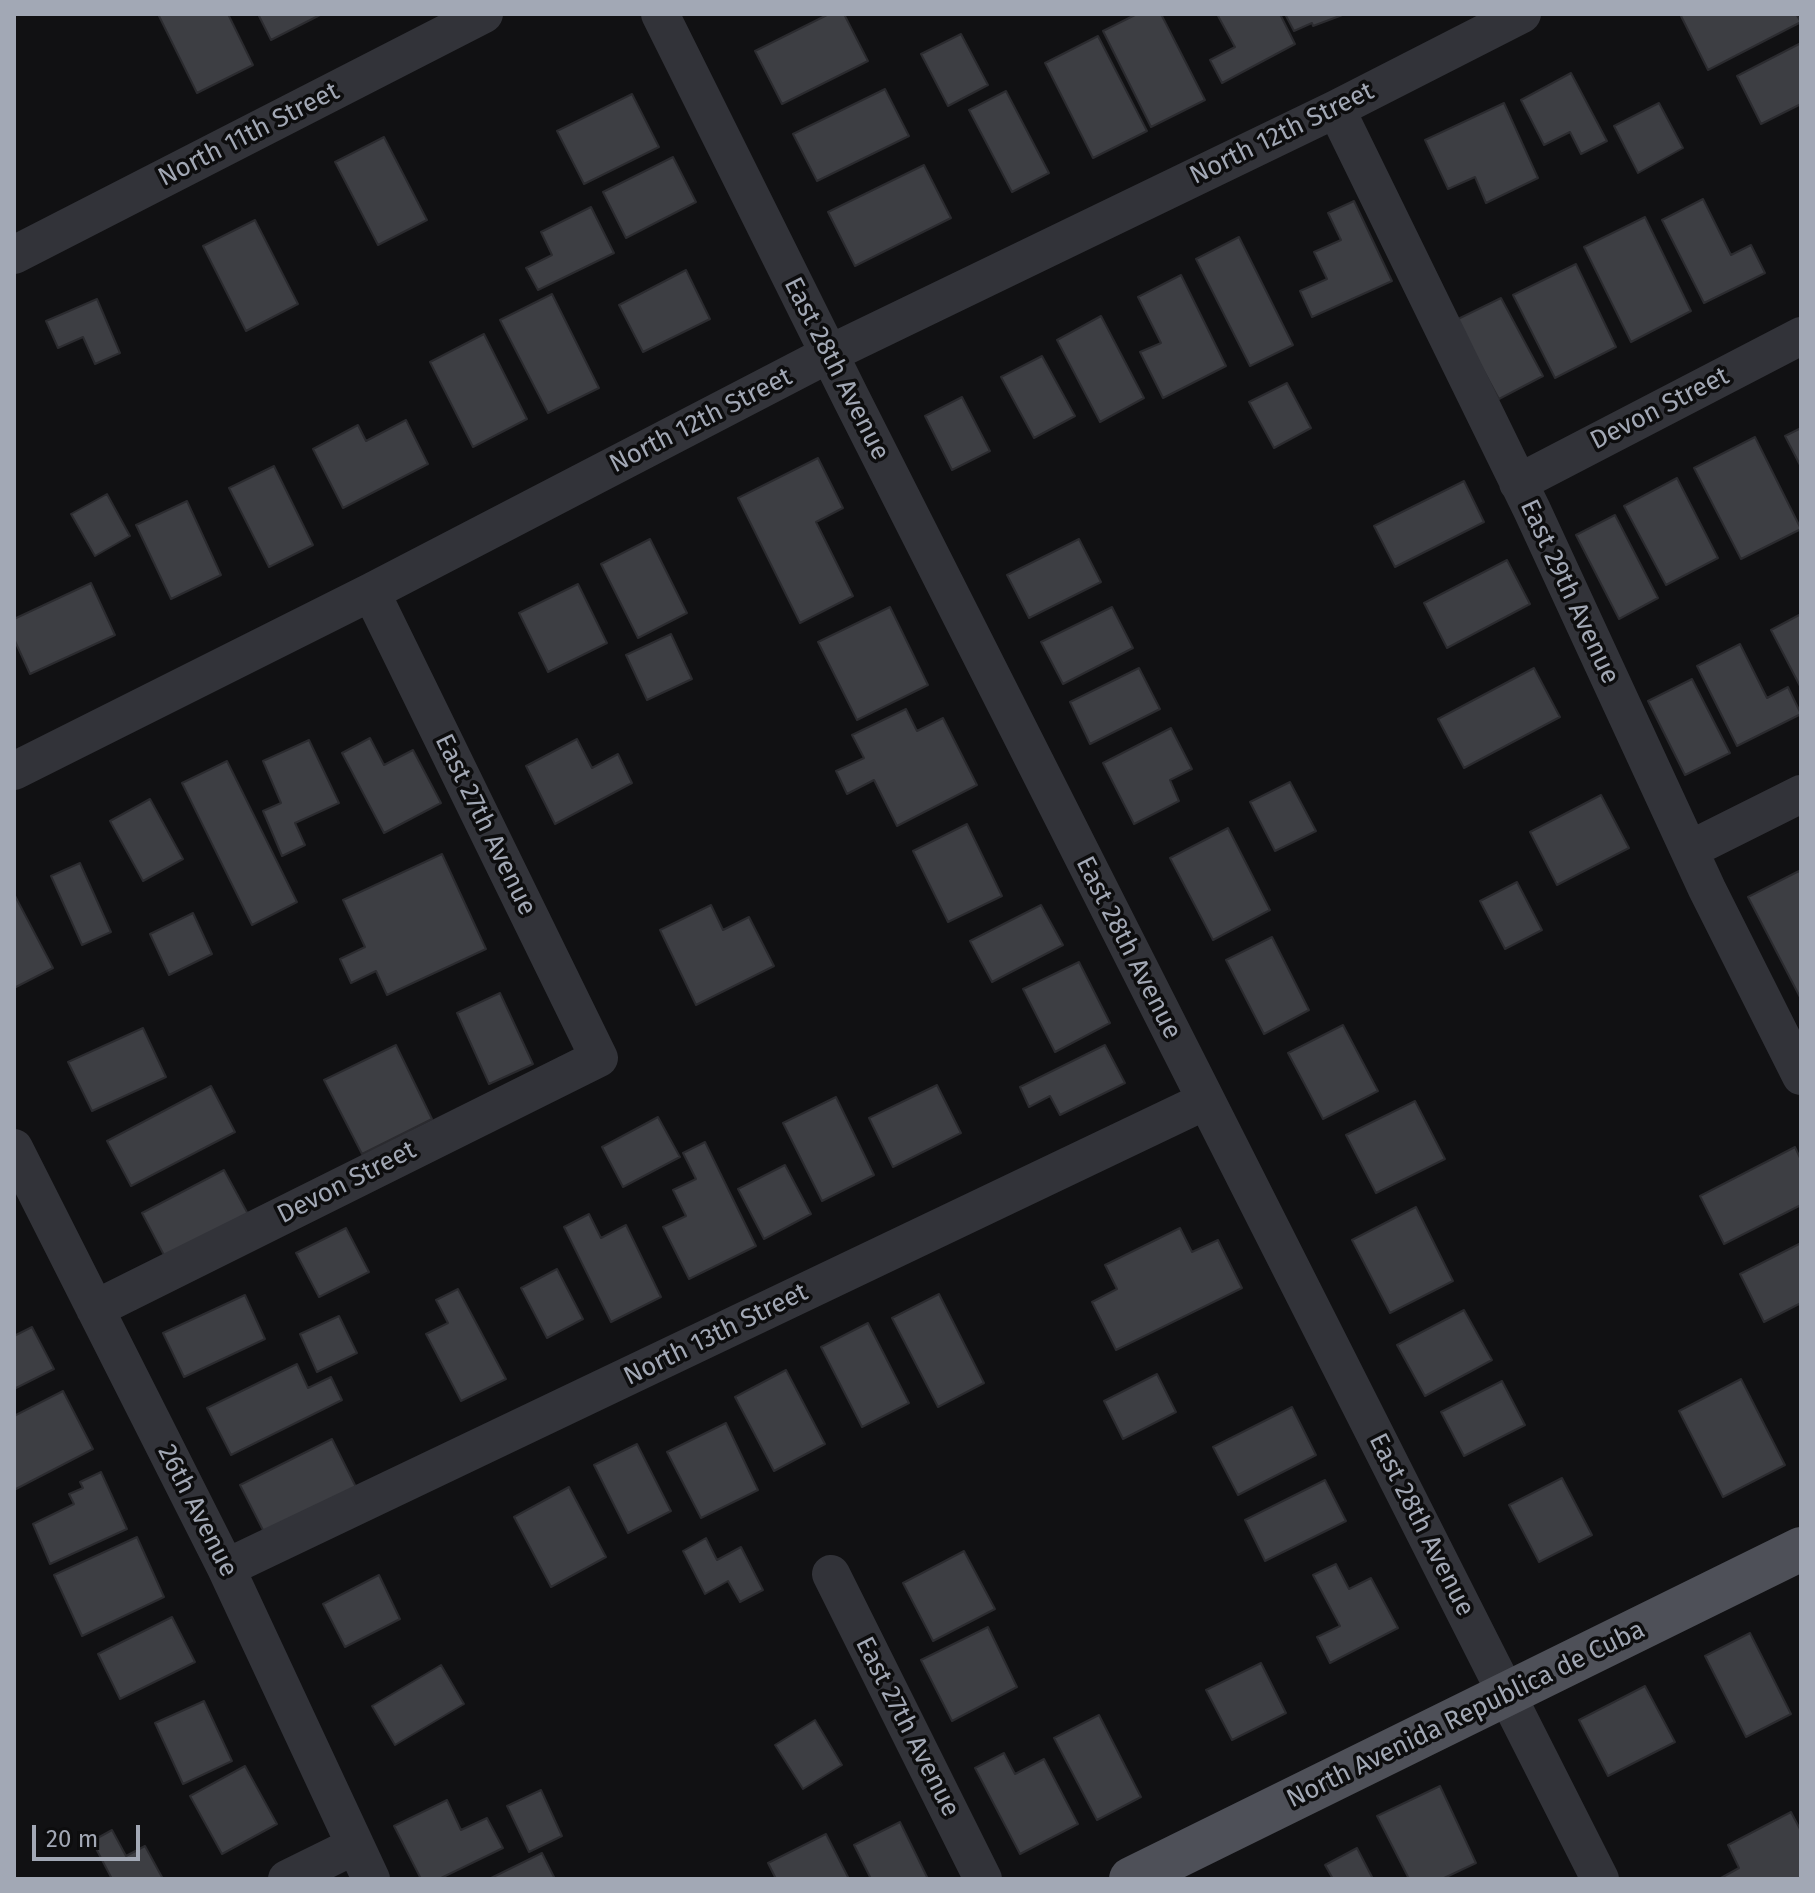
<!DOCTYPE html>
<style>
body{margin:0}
#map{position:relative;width:1815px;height:1893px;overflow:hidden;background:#111113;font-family:"Fira Sans",sans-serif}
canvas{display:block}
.frame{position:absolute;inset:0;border:16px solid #a2a8b5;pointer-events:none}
.scale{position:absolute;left:32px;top:1825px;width:108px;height:36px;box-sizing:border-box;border:4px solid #a2a8b5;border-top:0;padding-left:10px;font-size:24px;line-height:28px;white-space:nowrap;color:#a2a8b5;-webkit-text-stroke:6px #0d0d0e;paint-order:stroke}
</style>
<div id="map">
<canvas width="1815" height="1893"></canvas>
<div class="frame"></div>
<div class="scale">20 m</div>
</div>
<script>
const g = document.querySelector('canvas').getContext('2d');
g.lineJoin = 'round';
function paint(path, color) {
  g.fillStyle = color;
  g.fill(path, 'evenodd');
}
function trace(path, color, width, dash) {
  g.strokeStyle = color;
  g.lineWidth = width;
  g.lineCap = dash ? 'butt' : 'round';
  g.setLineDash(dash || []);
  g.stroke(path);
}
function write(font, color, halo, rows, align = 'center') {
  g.font = font + ' "Fira Sans",sans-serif';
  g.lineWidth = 7;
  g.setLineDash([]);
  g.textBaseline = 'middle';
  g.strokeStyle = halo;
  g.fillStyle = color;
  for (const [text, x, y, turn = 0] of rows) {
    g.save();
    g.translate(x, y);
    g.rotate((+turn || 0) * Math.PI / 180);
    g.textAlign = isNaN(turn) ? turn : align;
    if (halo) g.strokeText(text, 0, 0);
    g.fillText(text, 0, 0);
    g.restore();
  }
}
const building = new Path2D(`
 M158,14H228L253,65L197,93Z
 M258,14H322L271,40Z
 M829,14H844L868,61L782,104L755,51Z
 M1137,14H1161L1205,100L1151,127L1103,31Z
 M1217,14H1280L1295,44L1222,83L1210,60L1235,47Z
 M1285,14H1345L1313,26L1312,23L1294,31Z
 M1680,14H1796L1801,22L1708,70Z
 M961,34L988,85L948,106L921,54Z
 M1098,36L1147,131L1093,158L1045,63Z
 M1801,43V104L1761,124L1737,76Z
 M1571,73L1607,141L1581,154L1570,132L1544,145L1521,100Z
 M885,89L909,136L817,181L793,134Z
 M1006,91L1049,173L1012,192L969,110Z
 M632,94L659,147L584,184L557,131Z
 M1504,103L1538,178L1486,203L1475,177L1448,189L1425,140Z
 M1659,103L1683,148L1638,173L1614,126Z
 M384,137L427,220L378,245L335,162Z
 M673,157L696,202L626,238L603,192Z
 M924,165L951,218L855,266L828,212Z
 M1703,199L1731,255L1751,245L1765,273L1704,303L1662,220Z
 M1354,201L1392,281L1312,317L1300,291L1327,279L1314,252L1341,240L1328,213Z
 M591,207L614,253L538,290L526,268L552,255L541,232Z
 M1645,217L1691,311L1631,342L1584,247Z
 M255,220L298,304L246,331L203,246Z
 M1239,237L1293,345L1250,366L1196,259Z
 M1576,264L1616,347L1555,378L1513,295Z
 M686,270L710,319L643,352L619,305Z
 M1181,275L1226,366L1163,398L1140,352L1161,343L1138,297Z
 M552,294L599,388L548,413L500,320Z
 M1501,298L1543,376L1499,399L1456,320Z
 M97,299L120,353L95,364L83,337L58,348L46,321Z
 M1101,316L1144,398L1100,422L1057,340Z
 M484,334L527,419L473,447L430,362Z
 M1042,356L1075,416L1034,438L1001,377Z
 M1287,383L1311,428L1274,448L1249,402Z
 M962,397L990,451L952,470L925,416Z
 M406,420L428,464L343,508L313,449L358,425L366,441Z
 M1801,428V467L1785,436Z
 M1755,437L1801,529L1741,559L1694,468Z
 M818,458L843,508L816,522L853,596L800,623L738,498Z
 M274,466L313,545L269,567L229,488Z
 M1677,478L1718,558L1666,585L1624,506Z
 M1464,481L1484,522L1395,567L1374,526Z
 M107,494L130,536L95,556L71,514Z
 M187,501L221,575L171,599L136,525Z
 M1615,515L1658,598L1619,619L1576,535Z
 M650,539L687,613L638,638L601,564Z
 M1079,539L1101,582L1029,618L1007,575Z
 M1507,560L1530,604L1447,648L1424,603Z
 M91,583L115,635L30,674L14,639V619Z
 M578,584L607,643L548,672L519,613Z
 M890,607L928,685L857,720L818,642Z
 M1112,607L1133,648L1063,684L1041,642Z
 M1801,614V688L1771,630Z
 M671,634L692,679L647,700L626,655Z
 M1740,644L1767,698L1788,687L1801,714L1737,746L1697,666Z
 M1139,668L1160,709L1090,744L1070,702Z
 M1534,668L1560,717L1464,768L1438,719Z
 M1692,679L1730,753L1685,775L1648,701Z
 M906,709L917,731L943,718L977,785L897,826L874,780L847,794L836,771L864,758L852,735Z
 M1171,728L1192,769L1170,780L1179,801L1134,824L1103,763Z
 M370,738L384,765L413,750L441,803L384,833L342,753Z
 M577,739L592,768L618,754L632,783L555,824L526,766Z
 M309,740L339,803L295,823L305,845L282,856L263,811L281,803L263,761Z
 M227,761L297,902L252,925L182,783Z
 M1290,782L1316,831L1275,851L1250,802Z
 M1601,795L1629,848L1557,885L1530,832Z
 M150,799L183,859L143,881L110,821Z
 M967,824L1002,896L948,922L913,851Z
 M1228,828L1270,910L1213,940L1170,858Z
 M442,854L486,949L387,995L376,971L351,983L340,959L365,947L343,900Z
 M80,863L111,932L82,945L51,876Z
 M1799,871L1801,875V999L1748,897Z
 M1517,882L1542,930L1505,949L1480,901Z
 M14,894L53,968L14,988Z
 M711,905L723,930L749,917L774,966L696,1005L660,930Z
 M1041,905L1063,945L992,982L970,941Z
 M193,913L212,954L169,975L150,934Z
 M1272,937L1309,1010L1264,1034L1226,960Z
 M1079,962L1110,1023L1055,1052L1023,989Z
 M500,993L533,1064L489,1084L457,1013Z
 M1343,1025L1378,1091L1323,1119L1288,1053Z
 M143,1028L166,1077L92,1111L68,1062Z
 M396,1045L432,1119L362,1154L324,1080Z
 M1105,1045L1125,1083L1060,1115L1050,1096L1029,1107L1020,1087Z
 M937,1085L961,1133L893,1167L869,1118Z
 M211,1086L235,1132L131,1186L107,1141Z
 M836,1097L874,1175L822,1201L783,1123Z
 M1415,1101L1445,1159L1376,1193L1346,1135Z
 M658,1117L680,1157L623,1187L602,1147Z
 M705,1142L756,1246L689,1279L663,1227L686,1216L673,1190L696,1179L683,1153Z
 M1795,1147L1801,1160V1205L1724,1244L1700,1196Z
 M785,1165L811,1214L764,1239L738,1189Z
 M224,1170L248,1214L165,1257L142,1213Z
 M1416,1207L1453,1281L1390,1313L1352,1240Z
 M589,1214L601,1238L626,1225L661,1297L611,1322L564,1227Z
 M346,1228L369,1272L319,1297L296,1253Z
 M1180,1228L1192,1252L1218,1240L1242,1288L1116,1350L1092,1302L1117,1289L1105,1265Z
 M1801,1243V1303L1764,1322L1740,1274Z
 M557,1269L583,1319L547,1338L521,1288Z
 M458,1289L506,1379L461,1401L426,1334L448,1323L436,1300Z
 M939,1294L984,1383L938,1407L892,1318Z
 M245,1295L265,1339L184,1377L163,1333Z
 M1464,1310L1492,1360L1425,1396L1397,1345Z
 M339,1316L357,1353L317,1372L300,1334Z
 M868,1323L909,1403L862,1427L821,1347Z
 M32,1327L54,1369L14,1389V1336Z
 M297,1364L308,1388L331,1377L342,1400L231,1455L207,1408Z
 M786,1370L825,1444L774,1471L735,1397Z
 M1157,1374L1176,1412L1123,1439L1104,1401Z
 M1741,1379L1785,1465L1723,1497L1679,1411Z
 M1502,1381L1525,1425L1464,1456L1441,1412Z
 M63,1391L93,1449L14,1490V1416Z
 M1292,1407L1316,1455L1238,1495L1213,1447Z
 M726,1423L758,1490L701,1518L667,1452Z
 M332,1439L356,1487L265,1534L240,1485Z
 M637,1444L671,1511L628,1533L594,1465Z
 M101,1472L127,1529L50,1564L33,1524L74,1504L69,1494L83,1488L80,1482Z
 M1562,1478L1592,1535L1539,1562L1509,1505Z
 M1325,1480L1346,1521L1265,1561L1245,1520Z
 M569,1487L606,1557L551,1587L514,1517Z
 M137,1537L164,1597L82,1636L54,1575Z
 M706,1538L717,1560L741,1547L763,1590L740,1602L728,1581L705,1594L683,1551Z
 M964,1551L995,1609L933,1641L903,1583Z
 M1336,1564L1349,1589L1371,1578L1398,1628L1330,1663L1317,1637L1340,1626L1313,1575Z
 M379,1575L400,1619L345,1647L323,1604Z
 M172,1617L195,1662L120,1699L98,1654Z
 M988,1627L1017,1687L952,1721L921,1660Z
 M1750,1633L1791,1714L1746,1737L1705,1656Z
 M1261,1663L1286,1713L1232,1740L1206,1690Z
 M441,1665L464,1704L395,1745L372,1706Z
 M1645,1686L1675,1742L1608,1776L1579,1720Z
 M204,1701L232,1761L183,1784L155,1723Z
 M1099,1715L1141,1797L1097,1820L1054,1738Z
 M815,1720L842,1765L803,1789L775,1745Z
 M1004,1753L1015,1774L1044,1759L1078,1824L1020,1854L975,1768Z
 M245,1766L277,1824L222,1854L190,1796Z
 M1440,1786L1476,1863L1442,1879H1409L1377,1816Z
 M541,1790L562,1836L529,1852L507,1806Z
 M447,1800L461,1830L487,1818L503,1848L439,1879H421L394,1826Z
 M1791,1812L1801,1831V1879H1719L1739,1868L1728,1845Z
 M900,1822L928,1879H871L854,1845Z
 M112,1830L126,1856L145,1846L163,1879H112L92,1841Z
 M826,1834L849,1879H776L768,1863Z
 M1357,1848L1373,1879H1333L1325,1865Z
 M542,1853L555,1879H489Z`);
const minor = new Path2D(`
 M660,14L851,398L1600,1879
 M1336,109L1532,510L1707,889L1801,1076
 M14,255L484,14
 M1518,483L1801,336
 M14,771L371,592L829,354L1336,109L1522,14
 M1689,850L1801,794
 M14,1148L226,1568L371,1879
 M95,1309L599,1058L371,592
 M226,1568L1205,1101
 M831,1574L983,1879
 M287,1879L354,1846`);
const major = new Path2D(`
 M1131,1879L1801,1549`);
const streetNames = [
 ["North 12th Street",1282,134,-26],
 ["North 11th Street",249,135,-27],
 ["East 28th Avenue",836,369,63],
 ["Devon Street",1660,409,-27],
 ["North 12th Street",701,421,-27],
 ["East 29th Avenue",1569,592,65],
 ["East 27th Avenue",485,825,64],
 ["East 28th Avenue",1128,948,63],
 ["Devon Street",347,1183,-27],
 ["North 13th Street",716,1335,-26],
 ["26th Avenue",197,1511,63],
 ["East 28th Avenue",1421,1525,63],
 ["North Avenida Republica de Cuba",1466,1715,-26],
 ["East 27th Avenue",907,1727,63]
];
paint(building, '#3d3e43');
trace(building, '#2b2b2f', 2);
trace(minor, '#323339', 38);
trace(major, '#4e5058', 44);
write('26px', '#a2a8b5', '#0d0d0e', streetNames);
</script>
